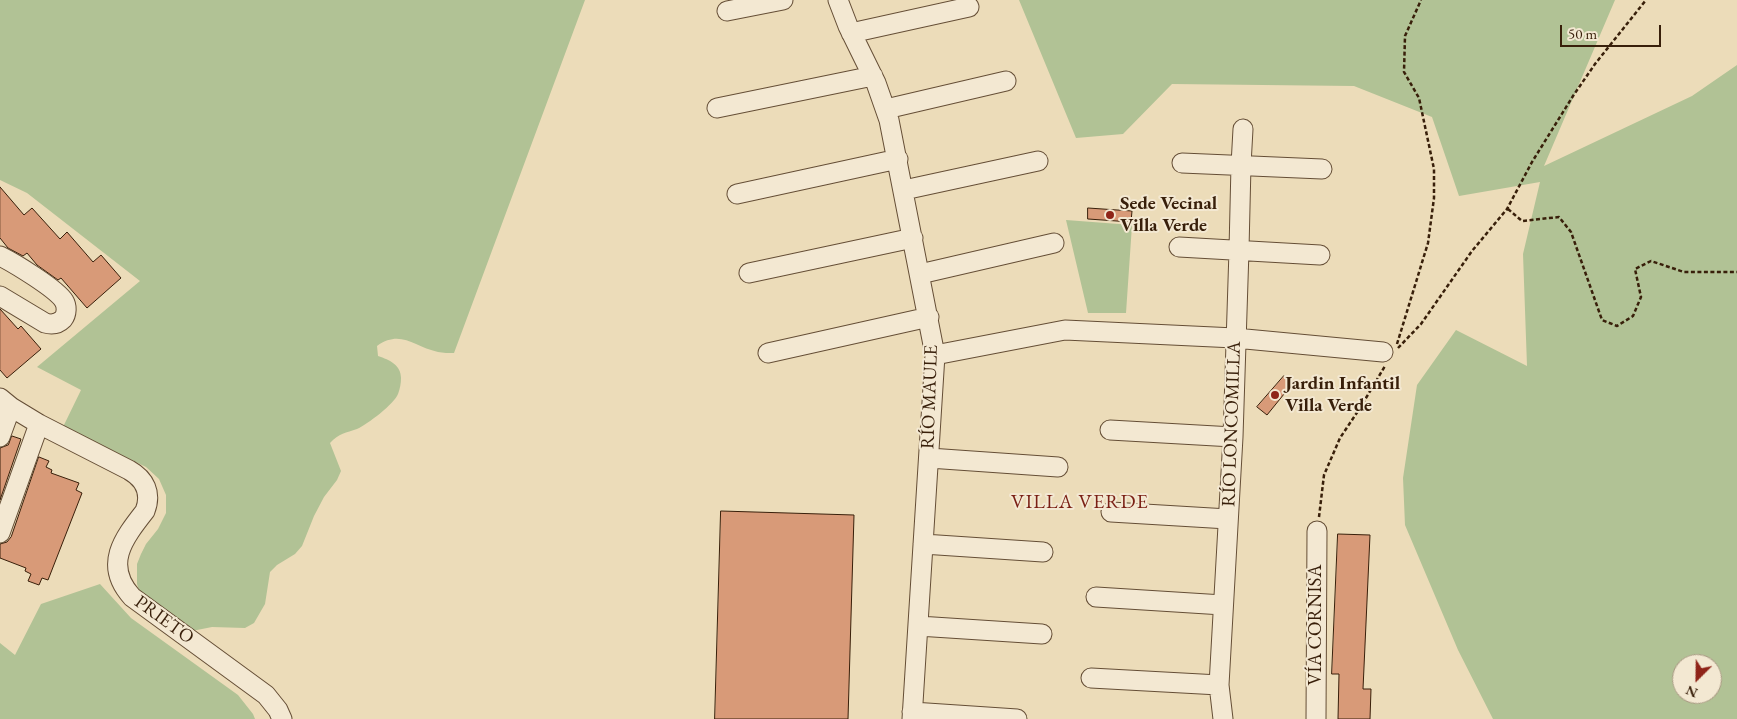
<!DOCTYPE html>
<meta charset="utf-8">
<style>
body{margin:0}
#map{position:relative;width:1737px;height:719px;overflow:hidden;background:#ecdcb9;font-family:"EB Garamond",serif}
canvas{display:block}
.north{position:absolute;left:1672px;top:654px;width:50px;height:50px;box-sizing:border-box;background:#f3e8d2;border:1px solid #a89882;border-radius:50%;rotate:203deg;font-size:14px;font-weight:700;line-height:20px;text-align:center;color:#381f0a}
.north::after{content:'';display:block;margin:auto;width:18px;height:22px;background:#8f2418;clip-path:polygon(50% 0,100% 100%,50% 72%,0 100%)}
.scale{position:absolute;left:1560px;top:25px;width:101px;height:22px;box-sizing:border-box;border:2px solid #381f0a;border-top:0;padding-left:6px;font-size:15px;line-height:18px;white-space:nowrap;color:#381f0a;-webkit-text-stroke:4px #f3e8d2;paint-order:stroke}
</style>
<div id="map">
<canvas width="1737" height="719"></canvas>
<div class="north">N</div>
<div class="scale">50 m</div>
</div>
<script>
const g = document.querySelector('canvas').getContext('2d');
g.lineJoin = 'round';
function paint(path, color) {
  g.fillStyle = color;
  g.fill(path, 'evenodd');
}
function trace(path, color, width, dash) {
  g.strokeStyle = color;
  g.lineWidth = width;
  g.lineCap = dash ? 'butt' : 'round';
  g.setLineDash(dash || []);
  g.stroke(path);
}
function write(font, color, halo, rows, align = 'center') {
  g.font = font + ' "EB Garamond",serif';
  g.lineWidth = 4;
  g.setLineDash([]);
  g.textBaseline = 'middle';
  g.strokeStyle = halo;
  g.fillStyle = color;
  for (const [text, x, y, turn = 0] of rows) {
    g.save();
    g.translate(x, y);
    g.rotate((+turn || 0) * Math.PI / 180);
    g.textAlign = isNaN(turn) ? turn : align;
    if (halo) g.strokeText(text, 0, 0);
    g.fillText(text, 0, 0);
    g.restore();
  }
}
const green = new Path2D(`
 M0,0H585L454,353C449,353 443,353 438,352C414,347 401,329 377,346L378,356C390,360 401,365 401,378C401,383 400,389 398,394C394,404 368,424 357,429C346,433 339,433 330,443L341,471L337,480L324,497L314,516L302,546L295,554L277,565L270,572L265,604L254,623L245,628L212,627L197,630H186L140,594L137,584V564L141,554L146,544L158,529L166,513V495L159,479L146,467L63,427L81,390L37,367L140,281L27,193L0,180Z
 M1019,0H1615L1544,166L1692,96L1737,65V719H1493L1458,650L1405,525L1403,478L1417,385L1456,330L1527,366L1523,254L1540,182L1459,196L1432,117L1354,86L1172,84L1123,134L1076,138ZM1682,664H1712V694H1682Z
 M1066,220L1132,225L1126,313H1088Z
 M100,584L131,618L238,695L253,714L255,719H0V643L15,655L41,604Z`);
const building = new Path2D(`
 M0,187L24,215L32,208L60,239L67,232L93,262L101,255L121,278L87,308L61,278L58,280L37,265L27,253L23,256L8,248L0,238Z
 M1088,208L1132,211L1131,222L1088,219Z
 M0,309L18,329L21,326L41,349L7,378L0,370Z
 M1284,376L1293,383L1267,415L1257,407Z
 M12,436L21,439L0,500V448L8,445Z
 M39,457L49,461L46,467L52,470L51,473L79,483L76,490L82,493L48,580L42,578L39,585L28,581L31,574L25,571L26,568L0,558V544L7,542L11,537Z
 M721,511L854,515L848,719H715Z
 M1338,534L1370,535L1363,689H1371L1370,719H1338L1339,674H1332Z`);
const path = new Path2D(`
 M1508,209L1522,221L1559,217L1571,232L1602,320L1617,326L1633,316L1641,297L1635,269L1651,261L1684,272H1737
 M1397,344L1428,243L1434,198V169L1419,98L1404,72L1405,36L1421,0
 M1398,348L1421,324L1472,251L1507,209L1532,162L1573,96L1595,64L1646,0
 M1319,517L1324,475L1340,438L1360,408L1385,366`);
const minor = new Path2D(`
 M838,0L848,26L876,83L889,120L935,355L912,719
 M727,11L783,0
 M851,33L969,7
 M717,108L873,76
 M886,109L1006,81
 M1182,163L1322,169
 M904,190L1038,161
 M737,194L898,159
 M1179,247L1320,255
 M0,256C14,263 57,289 64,301C67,306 67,314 63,319C58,324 52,325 45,323L0,296
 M749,273L913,238
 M920,274L1054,243
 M768,353L929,317
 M935,355L1065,330L1235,338L1383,352
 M0,398L11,407L39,424L129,470C145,479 152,493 145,511C123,539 103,565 132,597L266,695L278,710L282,719
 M1110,430L1233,437
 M0,437L11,407
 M929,458L1058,467
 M1111,512L1228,519
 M0,533L39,424
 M923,544L1043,552
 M1096,597L1223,605
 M918,626L1042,634
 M1091,678L1219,685
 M912,712L1017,719
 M1223,719L1219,685L1233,437L1239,250L1241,165L1243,129
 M1316,719L1317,531`);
const markers = [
 [1110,215,5,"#8f2418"],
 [1275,395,5,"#8f2418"]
];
const poiNames = [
 ["Sede Vecinal",1120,204],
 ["Villa Verde",1120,226],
 ["Jardin Infantil",1285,384],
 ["Villa Verde",1285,406]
];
const streetNames = [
 ["RÍO MAULE",930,397,-88],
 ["RÍO LONCOMILLA",1232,424,-88],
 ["PRIETO",164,620,36],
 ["VÍA CORNISA",1316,625,-90]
];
const neighbourhoodNames = [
 ["VILLA VERDE",1080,503]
];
paint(green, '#b1c295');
paint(building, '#d89a78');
trace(building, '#381f0a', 1);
trace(minor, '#654e36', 21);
trace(path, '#381f0a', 2.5, [4, 2.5]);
trace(minor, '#f3e8d2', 19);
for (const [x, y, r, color] of markers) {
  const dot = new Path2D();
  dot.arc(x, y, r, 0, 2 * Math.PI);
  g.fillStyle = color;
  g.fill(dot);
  trace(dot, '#f3e8d2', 2);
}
write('bold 19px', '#381f0a', '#f3e8d2', poiNames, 'left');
write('19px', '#381f0a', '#f3e8d2', streetNames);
g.letterSpacing = '1px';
write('20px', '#7a1f14', '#f3e8d2', neighbourhoodNames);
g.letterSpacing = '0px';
</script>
